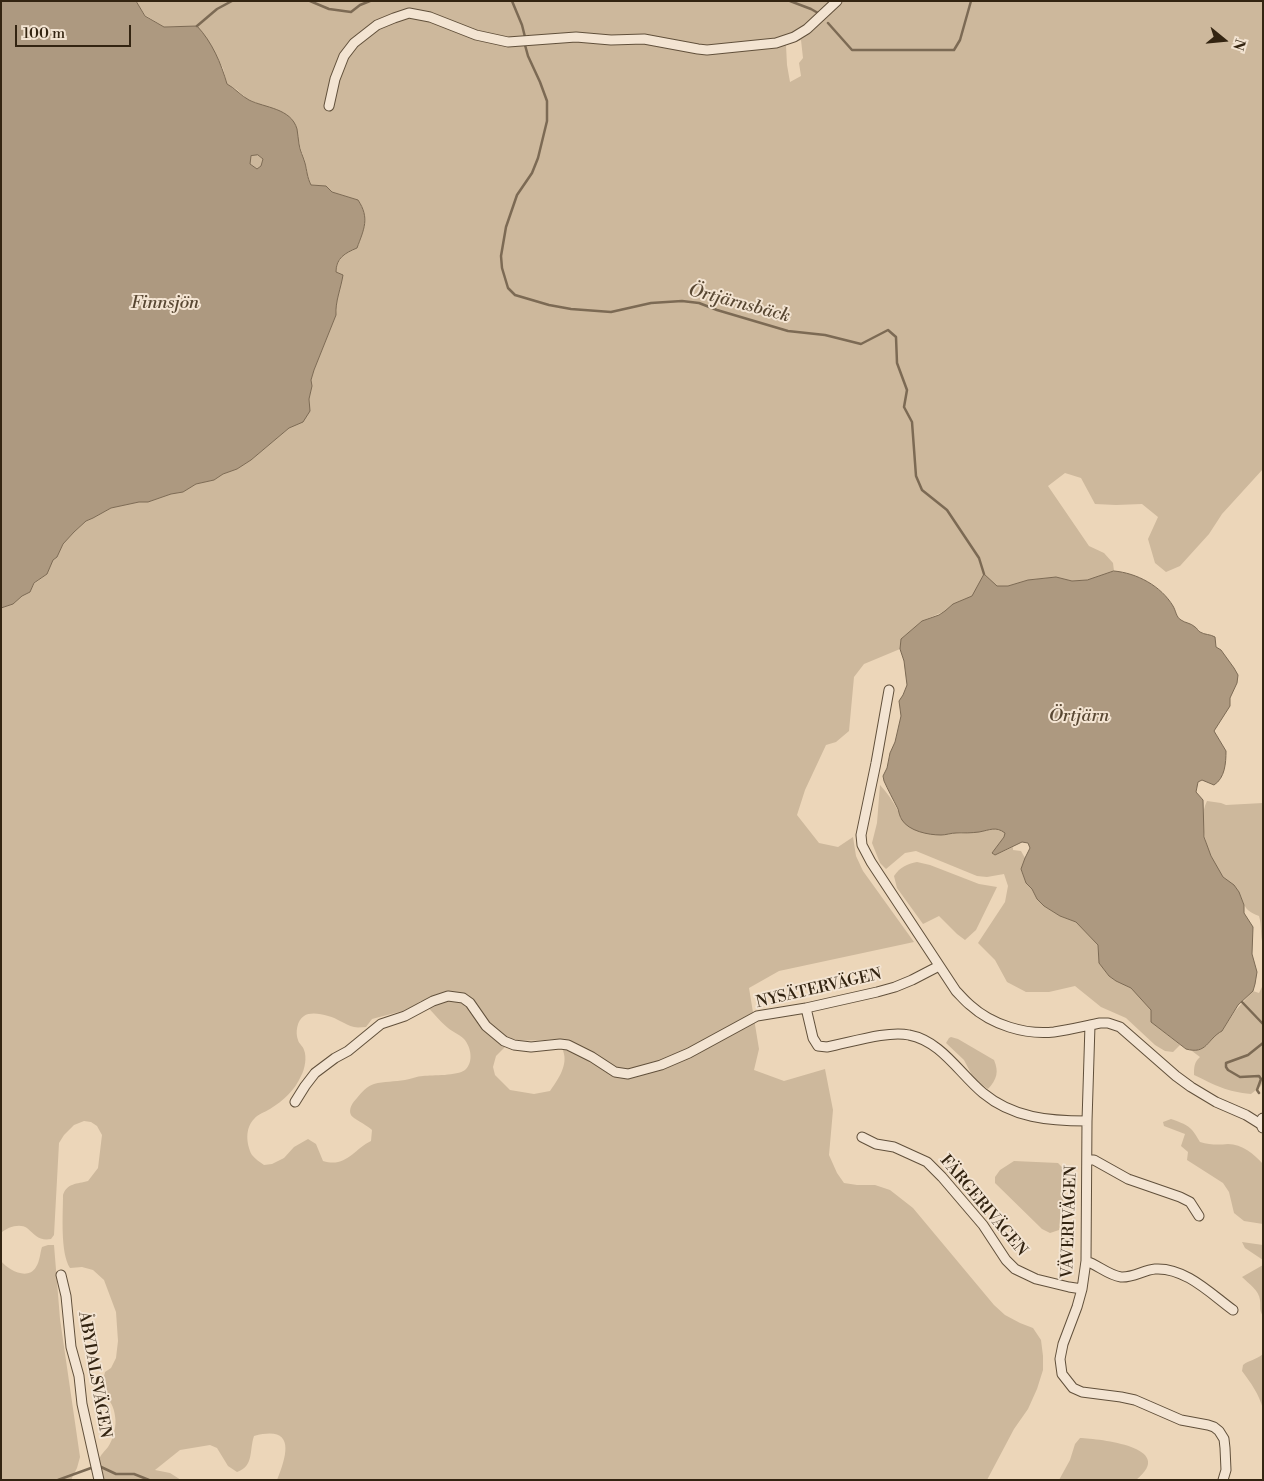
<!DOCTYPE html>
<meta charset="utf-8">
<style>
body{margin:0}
#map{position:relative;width:1264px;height:1481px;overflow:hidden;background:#ecd6b9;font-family:"Libre Bodoni",serif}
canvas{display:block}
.frame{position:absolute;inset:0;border:2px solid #332411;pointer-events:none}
.north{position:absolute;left:1199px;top:15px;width:50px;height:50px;-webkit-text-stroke:4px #f3e4d2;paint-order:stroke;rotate:107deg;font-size:14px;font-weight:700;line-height:20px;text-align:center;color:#332411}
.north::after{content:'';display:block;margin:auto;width:18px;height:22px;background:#332411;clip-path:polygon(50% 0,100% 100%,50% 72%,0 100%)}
.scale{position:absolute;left:15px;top:25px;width:116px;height:22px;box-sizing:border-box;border:2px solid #332411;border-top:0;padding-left:6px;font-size:15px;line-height:18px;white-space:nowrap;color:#332411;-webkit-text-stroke:4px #f3e4d2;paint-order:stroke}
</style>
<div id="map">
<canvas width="1264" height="1481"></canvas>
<div class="frame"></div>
<div class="north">N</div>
<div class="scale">100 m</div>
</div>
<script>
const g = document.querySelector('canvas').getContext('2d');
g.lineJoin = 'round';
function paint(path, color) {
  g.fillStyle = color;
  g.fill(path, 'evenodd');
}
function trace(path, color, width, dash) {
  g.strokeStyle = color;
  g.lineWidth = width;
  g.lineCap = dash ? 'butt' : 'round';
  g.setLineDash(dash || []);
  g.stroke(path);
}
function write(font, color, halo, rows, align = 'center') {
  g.font = font + ' "Libre Bodoni",serif';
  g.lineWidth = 4;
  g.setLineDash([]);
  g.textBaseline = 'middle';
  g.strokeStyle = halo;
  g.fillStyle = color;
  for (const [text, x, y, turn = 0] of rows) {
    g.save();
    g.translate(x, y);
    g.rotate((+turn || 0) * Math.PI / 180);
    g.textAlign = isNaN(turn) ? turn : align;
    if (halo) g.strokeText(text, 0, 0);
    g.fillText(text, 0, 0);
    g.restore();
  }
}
const green = new Path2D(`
 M136,1H1263V469L1222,514L1209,534L1180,566L1166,572L1155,563L1148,539L1158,517L1142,504L1116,505L1095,504L1081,478L1065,473L1048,486L1089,546L1104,553L1113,563L1114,571L1088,580L1072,581L1056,577L1028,580L1008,586H997L953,604L945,611L922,621L901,639L900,649L864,664L854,677L849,731L836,742L826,745L805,790L797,815L819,843L838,847L853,837L856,856L863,871L914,942L779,971L749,988L759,1049L754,1070L784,1081L825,1069L833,1110L829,1155L837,1173L844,1183L857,1185H875L890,1190L913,1208L994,1305L1005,1315L1020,1323L1033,1328L1041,1340L1043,1356V1370L1037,1389L1028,1409L1014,1429L987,1480H277C288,1453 295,1425 254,1436C249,1451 254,1466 237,1472L228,1466L217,1448L210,1445L180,1450L155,1470L170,1473L181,1480H99C98,1474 97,1466 99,1460C100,1455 105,1451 108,1447C113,1440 117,1425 115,1416C113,1396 98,1398 105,1372L111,1368L116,1358L118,1341L116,1312L104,1280L93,1270L82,1267L70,1268C60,1253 63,1214 63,1195C67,1183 77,1184 88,1181L98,1168L102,1135L97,1126L91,1122L84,1121L74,1125L64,1135L59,1143L54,1235L51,1239C39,1241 35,1235 27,1228C20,1223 7,1227 1,1233V608L13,604L22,596L30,592L34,584L47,574L53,559L57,557L63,544L74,532L86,521L93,518L111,508L139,502H148L171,494L183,492L196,484L214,480L223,474L237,469L251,460L289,428L303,421L310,403L309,399L312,386L311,380L314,370L336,315C335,302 341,288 342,275L336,272C337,258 345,253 357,248C364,229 370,218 358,200L332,192L326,186L311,185C307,177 307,170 305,161C301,150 298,141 297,129L257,103L247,99L236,89L227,84L223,68L205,39L202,32L175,26L164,27L145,15ZM801,40L803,58L799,63L801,76L790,82L787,65L786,45ZM421,1001C431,1009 438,1020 448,1028C453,1032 459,1034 464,1039C471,1047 474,1062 465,1070C457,1076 433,1075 423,1076C417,1076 411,1079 405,1080C395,1082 384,1081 374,1084C367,1086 362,1092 357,1098C353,1102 348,1109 351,1115C352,1118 367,1125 372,1130L371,1141C353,1150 346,1168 323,1161L316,1144L308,1139L294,1147L284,1158L272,1164L264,1165C260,1162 255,1159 252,1155C246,1144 245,1128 254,1119C258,1114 265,1112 270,1109C283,1101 295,1090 301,1076C305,1069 307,1057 304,1050C303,1046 299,1044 298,1040C295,1033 297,1020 304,1016C312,1010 332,1016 340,1021C345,1023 349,1026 354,1027C358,1028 362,1027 366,1027L372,1019L410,1009ZM513,1039C529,1042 542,1040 558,1039C560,1043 563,1049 564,1054C567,1067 557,1081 550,1091L534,1094L510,1090L495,1075L493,1067L496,1056Z
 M258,155L263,159L261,166L257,169L249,164L251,156Z
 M880,785C889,795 897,806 901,819L942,835L955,833L960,834L982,831L996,828L1005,832L1004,837L992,853L995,855L1013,847V850L1021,851L1025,858L1021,870L1026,883L1032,889L1037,899L1044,906L1060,916L1076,922L1098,945L1099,963L1109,976L1116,981L1131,987L1151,1010L1155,1025L1180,1045L1173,1052L1165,1051L1155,1045L1126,1018L1101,1007L1075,986L1049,992H1026L1007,982L995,960L978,943L1005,902L1008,886L1004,874L987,877L977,876L916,851L905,853L886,869L880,863L872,843L877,823Z
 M1207,801L1221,803L1226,805L1263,803V945C1260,935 1262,926 1259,916C1241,909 1246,904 1238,891C1234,885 1228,883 1224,878C1209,859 1196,823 1207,801Z
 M917,862L930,865L979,884L997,887L976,930L965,940L957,934L939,916L923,924L897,888L894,876C900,867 907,864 917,862Z
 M1263,985V1081L1261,1086L1251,1094C1227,1092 1215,1085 1194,1075C1194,1068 1194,1062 1200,1057L1192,1051C1210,1049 1208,1038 1222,1031L1235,1011L1253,991L1259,993Z
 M951,1037L958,1039L994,1060C999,1072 997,1079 988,1089L974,1079L964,1060L946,1043L949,1038Z
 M1171,1119C1188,1125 1191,1126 1200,1142C1210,1145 1218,1145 1228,1144C1242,1144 1254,1154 1263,1164V1224L1244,1221L1234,1213L1229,1192L1223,1183L1187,1160L1188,1152L1181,1146L1185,1134L1164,1126L1163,1122Z
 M1014,1161L1058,1163L1067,1172L1059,1230L1050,1233L1042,1229L995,1183V1177L1000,1170Z
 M1242,1242L1263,1245V1260L1245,1248Z
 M48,1245H54L60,1319L80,1457L77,1468L71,1480H1V1261C8,1270 28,1281 36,1267C40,1261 40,1253 42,1247Z
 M1263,1265V1316C1259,1310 1261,1307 1260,1300C1259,1290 1249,1284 1242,1277Z
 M1263,1354V1409C1259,1394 1251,1383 1242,1371L1243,1365C1249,1360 1256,1360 1263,1354Z
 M1080,1438C1100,1439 1178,1447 1136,1480H1059L1070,1460L1075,1444Z`);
const water = new Path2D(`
 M1,1H136L145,16L164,27L197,26C212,42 221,63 227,84C235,88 241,96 249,100C265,108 291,108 297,129C298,134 298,139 299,144C300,151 303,156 305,163C307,171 307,177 311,185L326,186L332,192L358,200C370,218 364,229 357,248C345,253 336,258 336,272L343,275C341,288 335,302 336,315L314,370L311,380L312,386L309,399L310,411L303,422L289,428L251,460L237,469L223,474L214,480L196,484L183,492L171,494L148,502H139L111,508L93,518L86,521L74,532L63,544L57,557L53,560L47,574L34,583L30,592L22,596L13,604L1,608ZM258,155L263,159L261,166L257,169L250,164L251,156Z
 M1114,571C1137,573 1161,586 1173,606C1176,611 1176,617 1181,620C1185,623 1191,623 1195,627C1197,628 1198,631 1200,632C1205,635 1210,634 1215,637L1216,647L1221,650L1234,668L1238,675L1237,683L1230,698V706L1214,731L1226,751C1226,763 1225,778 1214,785L1202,780L1198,782L1196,792L1203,800L1204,837L1211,856L1223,877L1234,885L1239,892L1244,905V913L1253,927L1252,954L1257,972L1255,984L1253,991L1238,1005L1222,1031C1207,1039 1207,1055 1186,1049L1151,1022V1010L1131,988L1116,981L1109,976L1099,963L1098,945L1076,922L1060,916L1044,906L1037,899L1032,889L1026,883L1021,869L1025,858L1030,848L1028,843L1022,842L995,855L992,853L1004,837L1005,833C996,826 990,830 979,832C971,833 964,833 956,833C951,833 946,835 941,835C928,835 909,831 902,820C900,817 899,813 898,809C893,799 888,790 884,781L883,776L887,768L890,753L895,742L901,716L899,701L903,695L907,685L904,661L900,649L901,639L922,621L939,615L945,611L953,604L972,596L984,574L997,586H1008L1028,580L1056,577L1072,581L1087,580Z`);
const stream = new Path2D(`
 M310,1L329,9L351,12L360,5L370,1
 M512,1L522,25L525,37
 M790,1L811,9L818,13
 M828,23L852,50H954L960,40L971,1
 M197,26L217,9L232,1
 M525,45L528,56L540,82L547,101V121L538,158L532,173L517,195L506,227L501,256L502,268L508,288L515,295L549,305L571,309L611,312L651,303L682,301L699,303L717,310L788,331L825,335L861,344L888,330L896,337L897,363L907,390L904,407L912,422L916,476L922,490L947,510L979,558L984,574
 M1242,1002L1263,1024
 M1259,1093L1257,1090L1261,1079L1259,1076L1240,1077L1228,1070L1226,1067V1063L1248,1055L1263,1043
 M99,1466L116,1474H134L149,1480
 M58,1480L91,1468`);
const minor = new Path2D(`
 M329,106L335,79L344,56L354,43L377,25L394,18L409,13L430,17L476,35L508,42L576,37L611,40L644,39L698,49L707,50L776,43L794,37L807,29L837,1
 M889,690L876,763L861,835L862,845L871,862L956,991C961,996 965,1001 970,1005C992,1025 1025,1035 1054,1032C1069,1030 1085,1026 1100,1023H1108L1120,1027L1176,1076L1191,1087L1216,1102L1246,1115L1262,1125
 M806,1008L813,1038L818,1046L827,1047C849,1043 888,1030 909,1035C941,1041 959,1073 983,1093C1013,1118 1049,1121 1087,1121
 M1090,1025L1087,1121L1086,1261L1082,1289L1077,1307L1063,1344L1060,1359L1062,1374L1073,1388L1082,1392L1121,1397L1135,1400L1181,1420L1208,1425L1214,1427L1219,1431L1224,1439L1225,1448L1226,1470L1223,1480
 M295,1102L305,1086L315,1073L335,1058L348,1051L381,1024L405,1016L433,1001L448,996L463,998L470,1003L486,1026L504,1041L514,1045L531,1047L560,1044L568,1045L592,1057L615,1072L628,1074L661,1065L689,1053L757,1016L806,1008L877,992L895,987L912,980L939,966
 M862,1137L876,1144L894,1147L927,1162L942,1177L983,1225L1006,1260L1015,1269L1036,1279L1069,1287L1082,1289
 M1087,1160H1094L1128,1179L1180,1197L1190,1202L1199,1216
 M1086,1261C1098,1265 1108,1275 1121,1277C1132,1278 1144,1270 1155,1269C1185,1267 1211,1294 1233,1310
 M61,1275L66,1296L71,1347L79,1376L82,1404L99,1480`);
const tertiary = new Path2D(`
 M1263,1119V1127`);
const streetNames = [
 ["NYSÄTERVÄGEN",819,989,-13],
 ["FÄRGERIVÄGEN",983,1206,50],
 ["VÄVERIVÄGEN",1070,1222,-88],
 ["ÅBYDALSVÄGEN",94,1375,80]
];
const waterNames = [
 ["Finnsjön",165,304],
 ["Örtjärnsbäck",739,304,15],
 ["Örtjärn",1079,717]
];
paint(green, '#cdb89c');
paint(water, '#ad9980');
trace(water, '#7c6a54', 1);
trace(stream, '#7c6a54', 2.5);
trace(minor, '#61503b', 11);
trace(tertiary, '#61503b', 13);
trace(minor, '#f3e4d2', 9);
trace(tertiary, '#f3e4d2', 11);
write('16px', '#332411', '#f3e4d2', streetNames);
write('italic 18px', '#584732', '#f3e4d2', waterNames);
</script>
